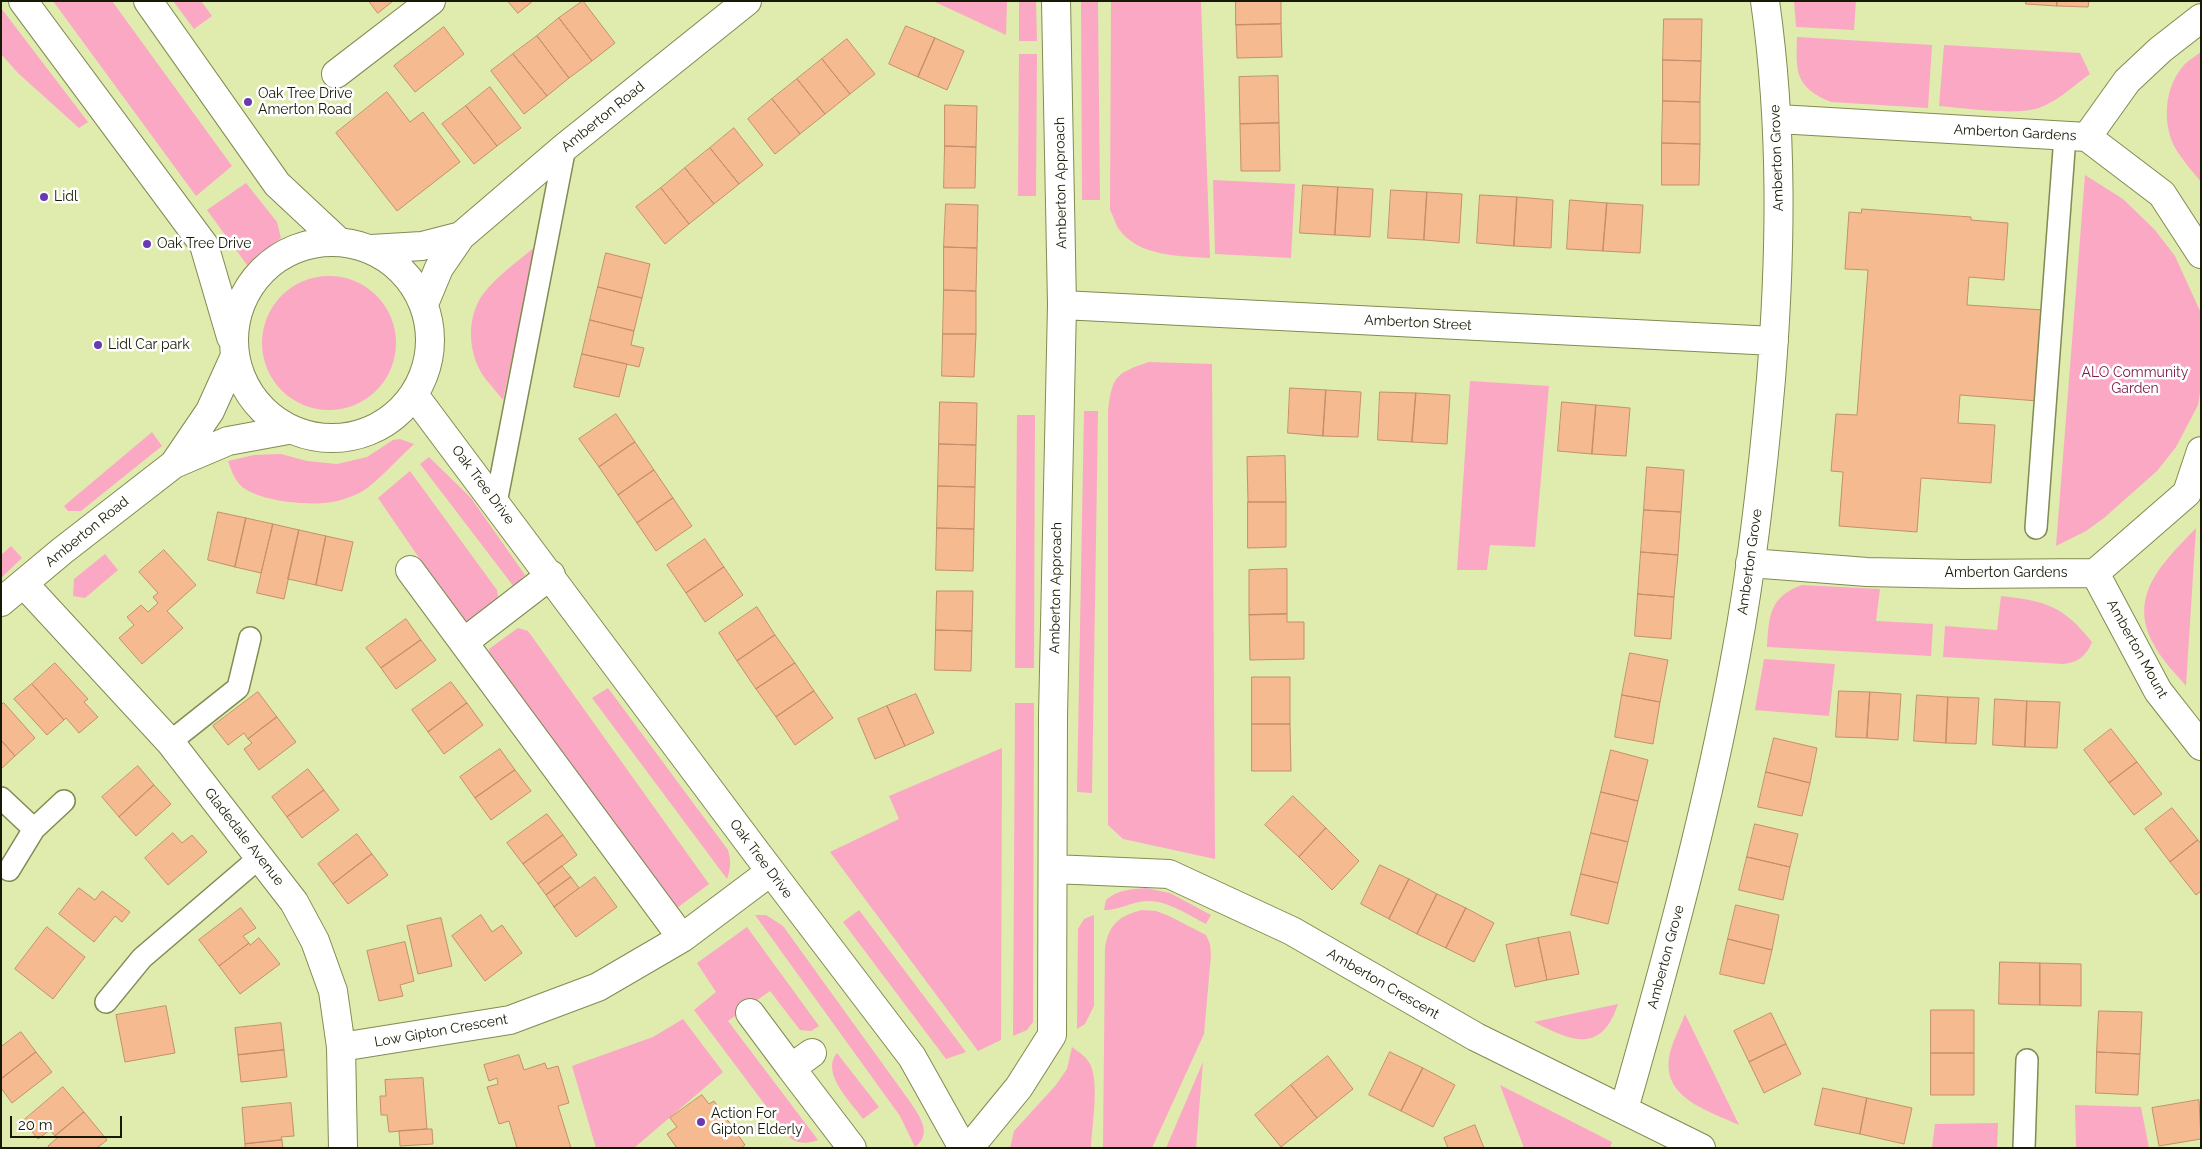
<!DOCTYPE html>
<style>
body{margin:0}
#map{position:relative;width:2202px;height:1149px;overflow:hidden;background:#e0ebae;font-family:Raleway,sans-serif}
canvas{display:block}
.frame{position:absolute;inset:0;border:2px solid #161903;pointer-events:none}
.scale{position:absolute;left:10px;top:1116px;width:112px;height:22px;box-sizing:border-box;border:2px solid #161903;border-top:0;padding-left:6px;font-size:15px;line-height:18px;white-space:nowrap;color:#161903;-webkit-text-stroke:4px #fff;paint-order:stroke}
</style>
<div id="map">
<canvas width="2202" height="1149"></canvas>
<div class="frame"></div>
<div class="scale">20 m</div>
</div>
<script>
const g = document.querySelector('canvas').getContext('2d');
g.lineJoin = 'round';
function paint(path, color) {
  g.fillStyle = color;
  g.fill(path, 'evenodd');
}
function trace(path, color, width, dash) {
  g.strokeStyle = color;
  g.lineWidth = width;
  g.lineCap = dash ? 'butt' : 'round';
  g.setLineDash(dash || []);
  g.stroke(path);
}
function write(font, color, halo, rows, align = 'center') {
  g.font = font + ' Raleway,sans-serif';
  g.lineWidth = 5;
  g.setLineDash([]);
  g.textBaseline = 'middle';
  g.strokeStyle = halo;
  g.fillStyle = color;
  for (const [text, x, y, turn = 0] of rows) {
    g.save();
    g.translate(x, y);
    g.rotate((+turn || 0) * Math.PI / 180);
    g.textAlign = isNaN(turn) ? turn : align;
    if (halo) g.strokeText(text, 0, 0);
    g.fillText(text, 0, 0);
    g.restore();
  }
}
const green = new Path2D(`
 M53,1H112L232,166L196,196Z
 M173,1H201L212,16L194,29Z
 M933,1H1007L1006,35Z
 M1019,1H1036L1037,41H1019Z
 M1081,1H1098L1100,200H1082Z
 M1111,1H1201L1210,258C1180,256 1138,257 1118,228C1115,223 1113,215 1110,210Z
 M1794,1H1856L1854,30L1796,27Z
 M1,8L88,122L79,128L18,73L1,54Z
 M1797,37L1932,45L1928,108L1831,102C1795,87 1796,73 1797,37Z
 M1944,45L2080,53L2090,74C2073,86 2055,104 2035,109C2014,115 1963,108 1939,106Z
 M2201,52V182C2193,172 2184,162 2177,151C2161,125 2164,86 2185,64C2190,59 2196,56 2201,52Z
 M1019,54H1037L1036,196H1018Z
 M2085,175L2123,199L2155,230L2175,256L2200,311L2201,386L2198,405L2176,447L2157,471L2104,518L2086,531L2056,546Z
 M1213,180L1295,184L1291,258L1215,254Z
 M246,183L277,222L281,238L247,265L207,210Z
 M537,245L503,400C497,392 490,385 484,377C466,350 466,312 488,288C502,272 521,259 537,245Z
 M262 343a67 67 0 1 1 134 0a67 67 0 1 1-134 0Z
 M1149,362L1212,364L1215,859L1123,839L1108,825V411C1112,376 1116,373 1149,362Z
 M1470,381L1549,386L1535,547L1490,545L1487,570H1457Z
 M1084,411H1098L1092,793L1077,792Z
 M1017,415H1035L1034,668H1015Z
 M152,432L162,446L81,511H68L64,506Z
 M400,439L414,444C401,456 376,483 363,491C356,495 345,499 337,501C315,507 257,502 240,485C234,478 231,470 228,461L254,455L281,454L307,461L337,464L367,457L393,440Z
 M429,457L471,498L525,575L514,587L420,464Z
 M410,471L497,590L499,602L472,624L463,622L378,498Z
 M2196,528L2186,686C2175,673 2161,659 2153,643C2127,594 2165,561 2196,528Z
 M11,546L22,558L1,578V555Z
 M105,554L118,570L85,598L73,596L74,579Z
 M1802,585L1880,589L1876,621L1933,624L1931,656L1767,647C1769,616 1769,597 1802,585Z
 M2001,596C2047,601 2063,606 2092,642C2086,656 2079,662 2064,664L1943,657L1945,626L1997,630Z
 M518,628L528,631L709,884L677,908L489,658V649Z
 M1764,659L1835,664L1829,716L1755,710Z
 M608,688L728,850C731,861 731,868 727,879L592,698Z
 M1015,703H1034L1033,1022L1027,1030L1013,1036Z
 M1002,748L1001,1040L978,1051L830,852L899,819L889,796Z
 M1146,888L1170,893L1211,915L1206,924C1186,914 1163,897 1139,902C1128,904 1115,911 1104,910L1106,900C1117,890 1132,889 1146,888Z
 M859,910L966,1052L946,1059L843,922Z
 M1142,910L1156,911L1169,916L1206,935L1210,944L1211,955L1204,1034L1152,1148H1103L1105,948C1109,924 1119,916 1142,910Z
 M755,915H766L783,926L908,1099C918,1114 934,1133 915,1147L900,1116Z
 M1094,915V1006L1085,1024L1077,1029L1078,929L1084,919Z
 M747,927L819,1026L811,1031L800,1030L770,991L728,1021L818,1140C807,1144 800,1144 790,1138L694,1010L716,992L697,963Z
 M1618,1004C1601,1055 1571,1041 1534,1022Z
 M1685,1014L1739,1125C1710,1111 1663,1099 1669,1058C1671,1044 1680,1028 1685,1014Z
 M683,1019L723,1072L634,1148H596L572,1066L653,1037Z
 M1072,1047C1080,1053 1087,1057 1091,1066C1099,1087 1092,1125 1091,1148H1010L1014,1131L1056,1085L1067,1069Z
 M837,1053L879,1107L863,1119C851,1102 820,1073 837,1053Z
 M1203,1062L1196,1148H1166Z
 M1500,1085L1612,1142L1610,1148H1524Z
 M2075,1105L2141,1107L2149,1148H2076Z
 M1998,1123L1997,1148H1932L1935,1124Z`);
const building = new Path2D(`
 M369,1H393L378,13Z
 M508,1H533L518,13Z
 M583,1L615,43L592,61L559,18Z
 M1236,1H1281V24L1236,25Z
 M2026,1H2057V6L2026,4Z
 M2057,1H2089L2088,7L2057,6Z
 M559,18L592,61L569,78L537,36Z
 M1664,19H1702L1701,61L1663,60Z
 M1281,24L1282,57L1237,58L1236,25Z
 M906,26L935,38L918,77L889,64Z
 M444,27L464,54L415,92L394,66Z
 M537,36L569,78L547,96L513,54Z
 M935,38L964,51L947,90L918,77Z
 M847,39L875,74L850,94L822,59Z
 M513,54L547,96L524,114L491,71Z
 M822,59L850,94L825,114L797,79Z
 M1663,60L1701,61L1700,102L1663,101Z
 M1278,76L1279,123L1240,124L1239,77Z
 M797,79L825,114L800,134L772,99Z
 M490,87L521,128L497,146L466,106Z
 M387,92L410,122L423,112L460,162L397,211L336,133Z
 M772,99L800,134L775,154L748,119Z
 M1663,101L1700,102V144L1662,143Z
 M945,105L977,106L976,147L945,146Z
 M466,106L497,146L474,164L442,124Z
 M1279,123L1280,171H1241L1240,124Z
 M734,128L763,165L739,184L710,148Z
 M1662,143L1700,144L1699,185H1662Z
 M945,146L976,147L975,188H944Z
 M710,148L739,184L714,204L685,168Z
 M685,168L714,204L689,224L661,188Z
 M1303,185L1338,187L1335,235L1300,233Z
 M1338,187L1373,189L1370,237L1335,235Z
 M661,188L689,224L665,244L636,207Z
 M1391,190L1427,192L1424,240L1388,238Z
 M1427,192L1462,194L1459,243L1424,240Z
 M1480,195L1517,197L1514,246L1477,243Z
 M1517,197L1553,200L1551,248L1514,246Z
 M1570,200L1607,203L1603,251L1567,249Z
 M1607,203L1643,205L1640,253L1603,251Z
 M946,204L978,205L977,248L944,247Z
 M1862,209L1971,217V220L2008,223L2004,280L1969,277L1967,305L2044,310L2038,401L1960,395L1958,423L1995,425L1991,483L1921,478L1917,532L1839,526L1843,472L1831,471L1836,414L1857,415L1868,270L1845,269L1849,212L1861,213Z
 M944,247L977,248L976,291L944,290Z
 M606,253L650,264L642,298L598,287Z
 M598,287L642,298L634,331L590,320Z
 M944,290L976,291V334H943Z
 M590,320L634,331L631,345L644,348L639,367L582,354Z
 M943,334H976L974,377L942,376Z
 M582,354L627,364L619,397L574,387Z
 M1290,388L1326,390L1323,436L1288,433Z
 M1326,390L1361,392L1358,437L1323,436Z
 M1380,392L1416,393L1412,442L1378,440Z
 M1416,393L1450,395L1447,444L1412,442Z
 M940,402L977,403L976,445L939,444Z
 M1562,402L1596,405L1592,454L1558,451Z
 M1596,405L1630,408L1626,456L1592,454Z
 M616,414L635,442L599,467L579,439Z
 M635,442L654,470L618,495L599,467Z
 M939,444L976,445L975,487L938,486Z
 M1285,456L1286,502H1248L1247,457Z
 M1647,467L1684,470L1681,512L1644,510Z
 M654,470L673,498L637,523L618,495Z
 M938,486L975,487L974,529L937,528Z
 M673,498L692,526L656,551L637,523Z
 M1248,502H1286V547L1248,548Z
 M1644,510L1681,512L1678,555L1641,552Z
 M218,512L246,518L235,567L208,560Z
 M246,518L273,524L261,573L235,567Z
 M273,524L299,530L284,599L257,593Z
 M937,528L974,529L973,571L936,570Z
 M299,530L326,536L316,585L288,579Z
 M326,536L353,542L342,591L316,585Z
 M705,539L724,567L686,593L667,565Z
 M164,550L196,585L167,611L183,628L142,664L119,638L134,625L127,617L141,605L148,612L158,603L153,597L158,593L139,572Z
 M1641,552L1678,555L1674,597L1638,594Z
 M724,567L743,595L705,622L686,593Z
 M1287,569V614L1249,615V570Z
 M937,591H973L972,631L936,630Z
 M1638,594L1674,597L1671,639L1635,636Z
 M757,607L775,635L737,661L719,633Z
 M1287,614V622H1304V659L1250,660L1249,615Z
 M406,619L421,640L381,668L366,648Z
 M936,630L972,631L971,671L935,670Z
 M775,635L795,663L756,689L737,661Z
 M421,640L436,660L396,689L381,668Z
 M1630,653L1668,660L1660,702L1622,695Z
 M55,663L88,699L84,702L98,717L79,733L66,718L64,720L32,684Z
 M795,663L814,691L776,717L756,689Z
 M1252,677H1290V724H1252Z
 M451,682L467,703L428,732L412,710Z
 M32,684L64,720L47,735L14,699Z
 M814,691L833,718L795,745L776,717Z
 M1839,691L1870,692L1867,738L1836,737Z
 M258,692L277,717L248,739L244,733L228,745L213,726Z
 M1870,692L1901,694L1898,740L1867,738Z
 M916,694L934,733L905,746L887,706Z
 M1622,695L1660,702L1653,744L1615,737Z
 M1917,695L1948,697L1946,743L1914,741Z
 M1948,697L1979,698L1976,744L1946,743Z
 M1995,699L2027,701L2025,747L1993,745Z
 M2027,701L2060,702L2057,748L2025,747Z
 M4,703L35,738L15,756L1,740V705Z
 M467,703L483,725L444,754L428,732Z
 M887,706L905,746L875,759L858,719Z
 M277,717L296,742L259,770L244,749L252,743L248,739Z
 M1252,724H1290L1291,771H1252Z
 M2111,729L2137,762L2109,783L2084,750Z
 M1774,738L1817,748L1810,783L1766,772Z
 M1,740L15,756L1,769Z
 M500,749L515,770L475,798L460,777Z
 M1611,750L1648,760L1638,801L1601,792Z
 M2137,762L2162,794L2134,815L2109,783Z
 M138,766L154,785L119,817L102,797Z
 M308,769L324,790L287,817L272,797Z
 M515,770L531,791L491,820L475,798Z
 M1766,772L1810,783L1802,816L1758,807Z
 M154,785L171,804L136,836L119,817Z
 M324,790L339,810L302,838L287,817Z
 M1601,792L1638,801L1628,842L1591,833Z
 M1293,796L1326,828L1299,857L1265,825Z
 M2172,808L2198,840L2170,862L2145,829Z
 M547,814L563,835L523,864L507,843Z
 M1755,824L1798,834L1790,867L1747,857Z
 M1326,828L1359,861L1332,890L1299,857Z
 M173,833L182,843L192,835L207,852L168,885L145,858Z
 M1591,833L1628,842L1618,883L1581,874Z
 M357,834L372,854L333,884L318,864Z
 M563,835L577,855L538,884L523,864Z
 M2198,840L2201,844V891L2196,895L2170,862Z
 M372,854L388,875L348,904L333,884Z
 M1747,857L1790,867L1783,900L1739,890Z
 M1380,865L1409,879L1389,919L1361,904Z
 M562,866L571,877L546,895L538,884Z
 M1581,874L1618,883L1608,924L1571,915Z
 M571,877L579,888L554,907L546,895Z
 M595,877L617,907L576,937L554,907Z
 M1409,879L1437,894L1417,934L1389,919Z
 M79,888L95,900L102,891L130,912L122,922L115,916L94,942L59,914Z
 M1437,894L1466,908L1446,948L1417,934Z
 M1736,905L1779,915L1772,950L1728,939Z
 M241,908L256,928L243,936L249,943L219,966L199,940Z
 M1466,908L1494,923L1474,962L1446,948Z
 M481,915L492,932L502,925L522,953L485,981L452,936Z
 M441,918L452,966L418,974L407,926Z
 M47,927L85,957L53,999L15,969Z
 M1570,932L1579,974L1547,980L1538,938Z
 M259,938L280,964L240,994L219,966L249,943L250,945Z
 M1538,938L1547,980L1515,987L1506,945Z
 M1728,939L1772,950L1764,984L1720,974Z
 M405,942L414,981L400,985L403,996L379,1001L367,951Z
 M2000,962L2040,963V1005L1999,1004Z
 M2040,963L2081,964V1006L2040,1005Z
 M166,1006L175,1053L125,1062L116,1015Z
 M1931,1010H1974V1053H1931Z
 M2099,1011L2142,1012L2140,1054L2097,1052Z
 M1771,1013L1786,1044L1749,1062L1734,1031Z
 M281,1023L284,1050L238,1055L235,1028Z
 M21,1032L36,1052L1,1079V1047Z
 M1786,1044L1801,1074L1764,1093L1749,1062Z
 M284,1050L287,1077L241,1082L238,1055Z
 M36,1052L52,1072L12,1103L1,1088V1079Z
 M1390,1052L1423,1068L1401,1111L1369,1095Z
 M2097,1052L2140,1054L2138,1095L2096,1093Z
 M1931,1053H1974V1095H1931Z
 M519,1055L524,1070L545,1063L547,1069L558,1066L569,1103L558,1106L571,1148H517L509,1121L499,1124L487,1087L498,1084L497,1078L489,1081L484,1065Z
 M1328,1056L1353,1089L1317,1118L1291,1085Z
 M1423,1068L1455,1085L1433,1127L1401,1111Z
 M423,1078L427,1129L389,1132L387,1115H381L380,1096H386L385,1080Z
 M1291,1085L1317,1118L1281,1147L1255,1115Z
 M63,1087L84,1112L55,1136L50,1130L38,1139L23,1121Z
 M1823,1088L1867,1098L1860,1134L1815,1125Z
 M702,1095L709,1104L714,1101L745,1145L741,1148H677L667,1134L677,1127L670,1118Z
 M1867,1098L1912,1108L1904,1144L1860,1134Z
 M2199,1100L2201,1139L2159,1146L2152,1108Z
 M291,1103L294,1136L281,1137L282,1140L245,1144L242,1108Z
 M84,1112L107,1140L97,1148H49L48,1146L57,1138L55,1136Z
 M1475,1125L1484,1148H1448L1444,1138Z
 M427,1129H432L433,1144L400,1146L399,1131Z
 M282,1140L283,1148H245V1144Z`);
const service = new Path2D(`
 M496,503L565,147
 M2036,528L2065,136
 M170,742L238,688L250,638
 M1,798L34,829L9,870
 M34,829L64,801
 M106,1002L142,958L260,857
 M2024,1148L2027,1060`);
const minor = new Path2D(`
 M336,74L431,1
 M1778,119L2087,137L2162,194L2201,254
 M2087,137L2127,81L2160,50L2201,18
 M1062,305L1774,341
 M1750,563L1867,572L1963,574L2095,573L2187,493L2201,451
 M410,570L682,938
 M2095,573L2158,691L2201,746
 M24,584L170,742L294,902L315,941L333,991L341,1047L343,1148
 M464,642L551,575
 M1053,869L1169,874L1292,931L1476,1037L1701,1148
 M750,1013L791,1068L812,1053
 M341,1047L510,1020L598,987L682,938L770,872
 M791,1068L852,1148
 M1624,1109C1667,959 1708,808 1736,654C1753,563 1763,471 1771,379C1781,253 1783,127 1765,1
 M969,1148L1019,1087L1052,1035L1053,716L1062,305L1056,1`);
const tertiary = new Path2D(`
 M23,1L204,245L231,337
 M148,1L277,184L338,241
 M234 340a98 98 0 1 1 196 0a98 98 0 1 1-196 0Z
 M371,249L422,246L461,236
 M424,304L439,268L461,236L565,147L747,1
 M414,395L756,852L912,1057L963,1148
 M174,464L210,411L234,358
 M1,602L62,551L174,464L228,441L288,430`);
const markers = [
 [248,102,5,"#6839b1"],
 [44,197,5,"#6839b1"],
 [147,244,5,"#6839b1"],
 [98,345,5,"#6839b1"],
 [701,1122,5,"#6839b1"]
];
const poiNames = [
 ["Oak Tree Drive",258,94],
 ["Amerton Road",258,110],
 ["Lidl",54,197],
 ["Oak Tree Drive",157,244],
 ["Lidl Car park",108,345],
 ["Action For",711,1114],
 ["Gipton Elderly",711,1130]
];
const streetNames = [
 ["Amberton Road",603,117,-39],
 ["Amberton Gardens",2015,133,3],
 ["Amberton Grove",1777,158,-92],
 ["Amberton Approach",1061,183,-91],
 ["Amberton Street",1418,323,3],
 ["Oak Tree Drive",483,485,53],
 ["Amberton Road",87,532,-39],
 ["Amberton Grove",1750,562,-82],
 ["Amberton Gardens",2006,573],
 ["Amberton Approach",1056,588,-89],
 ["Amberton Mount",2137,649,61],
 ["Gladedale Avenue",244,837,52],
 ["Oak Tree Drive",761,859,53],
 ["Amberton Grove",1666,957,-75],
 ["Amberton Crescent",1383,984,30],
 ["Low Gipton Crescent",441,1031,-10]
];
const parkNames = [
 ["ALO Community",2135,373],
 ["Garden",2135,389]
];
paint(green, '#fba8c5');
paint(building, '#f5ba8f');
trace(building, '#c3906b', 1);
trace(service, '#818b52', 24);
trace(minor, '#818b52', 30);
trace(tertiary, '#818b52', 30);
trace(service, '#fff', 21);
trace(minor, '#fff', 28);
trace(tertiary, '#fff', 28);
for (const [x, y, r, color] of markers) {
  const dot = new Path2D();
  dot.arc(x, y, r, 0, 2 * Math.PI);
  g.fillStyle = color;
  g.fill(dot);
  trace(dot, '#fff', 2);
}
write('14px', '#161903', '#fff', poiNames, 'left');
write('14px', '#161903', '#fff', streetNames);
write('14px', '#811c4c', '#fff', parkNames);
</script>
